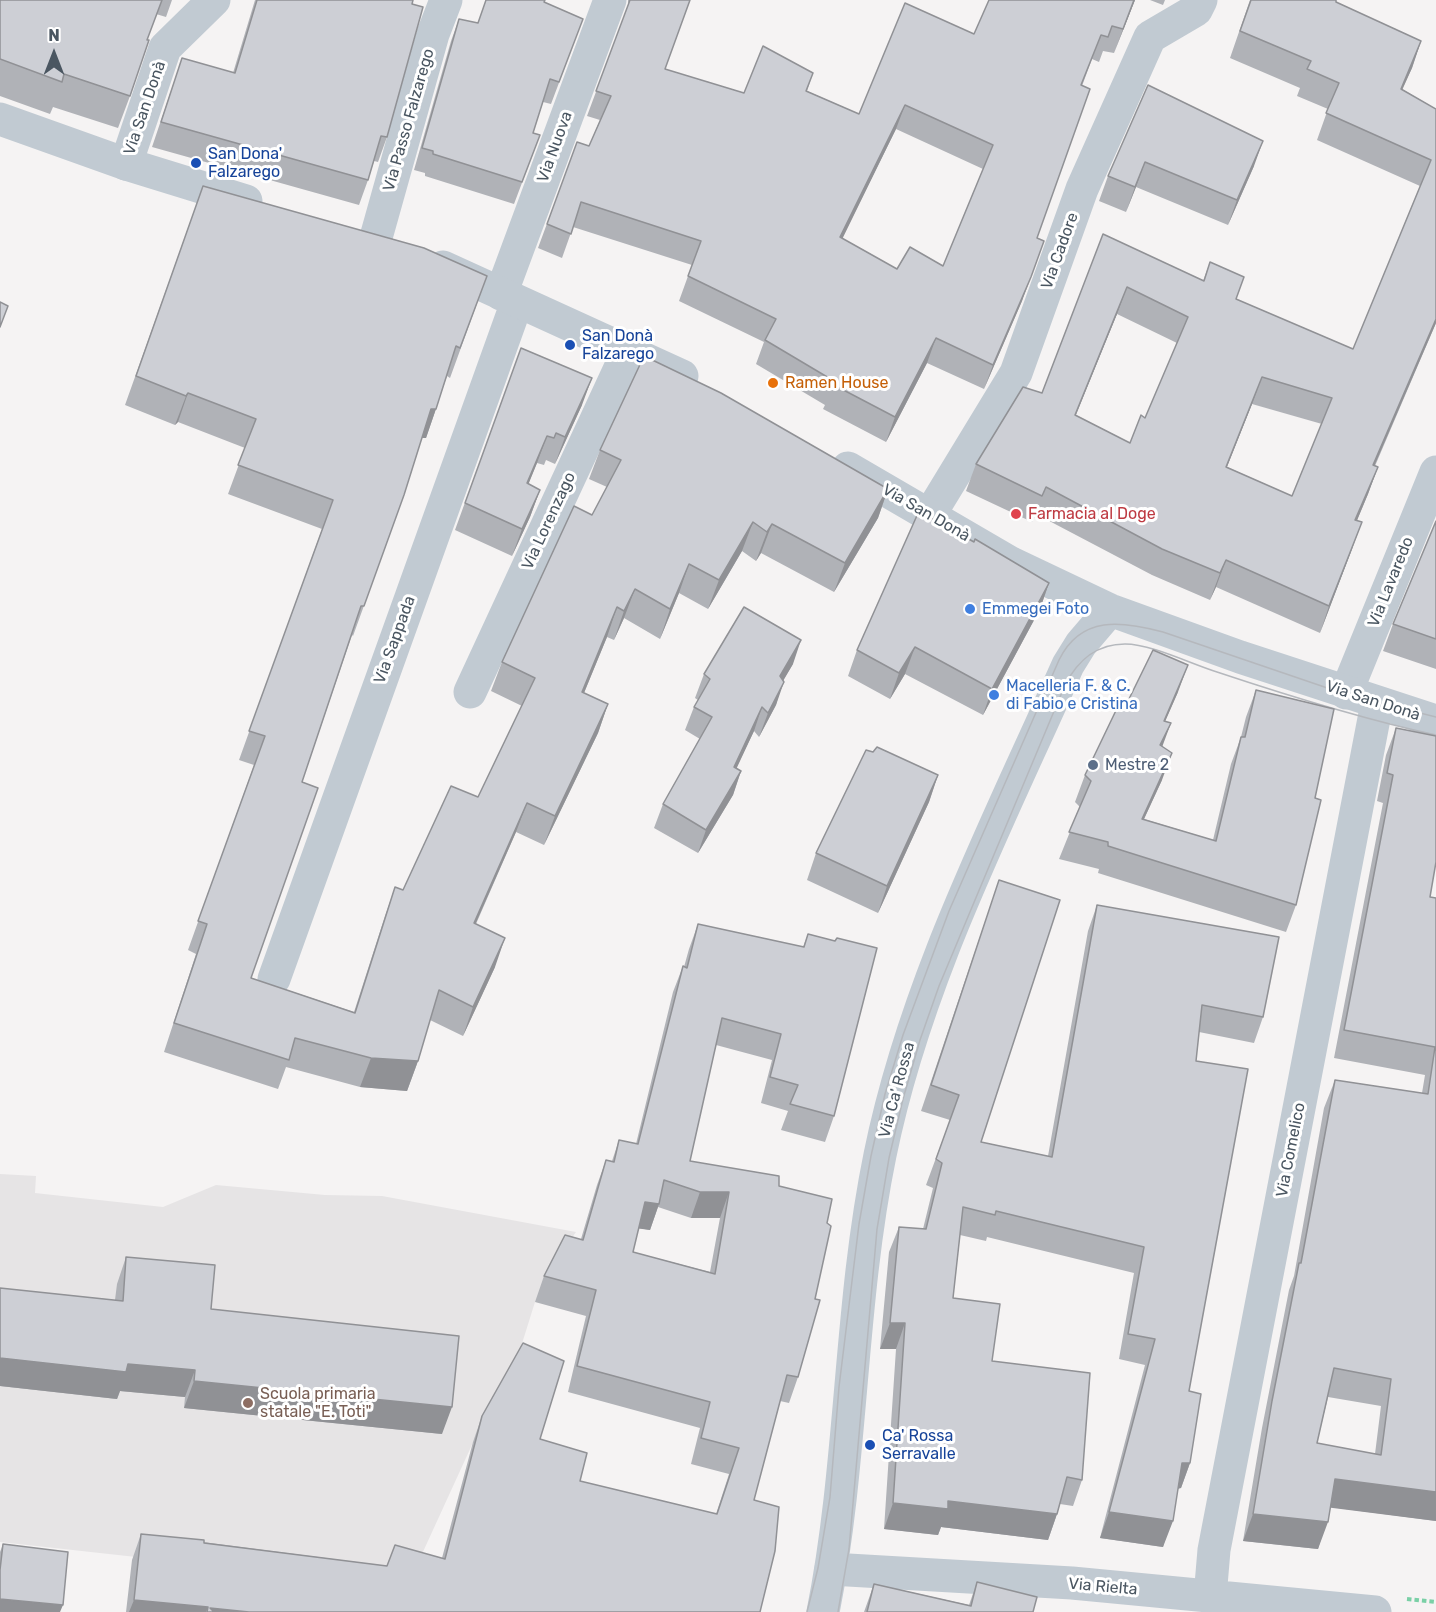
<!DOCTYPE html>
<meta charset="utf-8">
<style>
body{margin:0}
#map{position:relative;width:1436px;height:1612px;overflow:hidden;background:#f5f3f3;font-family:Rubik,sans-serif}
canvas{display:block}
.north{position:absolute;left:24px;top:24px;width:60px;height:60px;-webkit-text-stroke:4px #fff;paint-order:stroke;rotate:0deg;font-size:16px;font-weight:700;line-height:24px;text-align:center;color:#4a5661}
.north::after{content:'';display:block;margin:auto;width:21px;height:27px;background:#4a5661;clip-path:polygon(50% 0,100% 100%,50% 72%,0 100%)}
</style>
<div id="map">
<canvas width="1436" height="1612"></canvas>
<div class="north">N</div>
</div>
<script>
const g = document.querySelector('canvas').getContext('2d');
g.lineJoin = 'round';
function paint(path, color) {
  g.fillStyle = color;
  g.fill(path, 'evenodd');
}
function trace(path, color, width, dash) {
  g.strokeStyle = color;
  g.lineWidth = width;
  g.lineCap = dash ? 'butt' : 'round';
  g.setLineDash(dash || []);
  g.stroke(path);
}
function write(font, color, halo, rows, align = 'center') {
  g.font = font + ' Rubik,sans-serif';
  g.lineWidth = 6;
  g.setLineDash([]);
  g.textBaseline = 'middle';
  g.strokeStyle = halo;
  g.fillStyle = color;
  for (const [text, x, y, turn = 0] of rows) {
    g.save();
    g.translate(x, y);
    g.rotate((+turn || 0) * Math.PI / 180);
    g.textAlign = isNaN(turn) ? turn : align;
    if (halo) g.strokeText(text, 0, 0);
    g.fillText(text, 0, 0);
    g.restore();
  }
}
const education = new Path2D(`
 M0,1174L36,1176L35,1193L163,1207L216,1185L325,1195L382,1196L576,1232L556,1261L535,1302L514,1369L476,1436L411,1578L381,1584L0,1542Z`);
const path = new Path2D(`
 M1407,1599L1436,1602`);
const minor = new Path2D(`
 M126,164L165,48L214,0
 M375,241L433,34L446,0
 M501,294L610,0
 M929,516L1016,373L1082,189L1150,37L1196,10L1201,0
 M470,692L628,351
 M1346,693L1436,472
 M274,979L517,302
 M831,1569L1072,1583L1375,1612
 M1210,1597L1214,1550L1377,703`);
const tertiary = new Path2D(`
 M0,119L126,164L246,201
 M443,267L682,376
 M848,468L1011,563L1110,610L1240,657L1436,721
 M823,1612C853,1461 849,1306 880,1155C915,983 997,825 1068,665L1081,644L1110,610`);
const tram = new Path2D(`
 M807,1612L818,1568L830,1497L839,1387L859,1224L871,1156L885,1094L903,1035L949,911L1059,660C1081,615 1122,621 1163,632L1345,694L1436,717
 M838,1612L849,1549L877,1229L889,1158L903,1099L920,1040L939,986L1065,685C1078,660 1096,644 1125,644C1151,644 1191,664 1217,672C1289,696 1362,719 1436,735`);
const wall = new Path2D(`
 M0,0H172L166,17L156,14L147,40L130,96L118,128L53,107L50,114L0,96Z
 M255,0H413L387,137L378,162L374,161L368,180L359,205L152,147L182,58L233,73Z
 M628,0H690L665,69L744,93L813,73L807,91L859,114L974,34L1135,0L1114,53L1103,51L1099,62L1092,59L1082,86L1037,238L1022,301L984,389L927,363L886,442L823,409L825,405L756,364L764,342L679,301L692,265L573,227L562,258L538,248L577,142L589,146L600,120L587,116L628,6ZM896,129L983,169L943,266L897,269L842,238Z
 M1150,0H1165L1163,5Z
 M1250,0L1336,2L1421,41L1412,68L1402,89L1436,109V323L1375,466L1378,467L1368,494L1357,520L1352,549L1320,633L1216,587L1210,600L1152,575L1036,514L1032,522L966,491L976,464L1042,393L1103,234L1203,281L1210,262L1236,299L1353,349L1420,186L1317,140L1328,109L1297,96L1300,88L1230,58ZM1117,314L1177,343L1145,418L1130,443L1076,415ZM1252,404L1322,424L1292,496L1227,467Z
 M544,2L583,19L551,104L543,102L533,133L540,135L514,204L425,176V173L414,170L451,41L459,19L478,23Z
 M1148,85L1254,166L1228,225L1136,187L1126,212L1099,201L1108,176Z
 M203,186L487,276L450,378L447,376L426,438H422L404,495L353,636L352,635L302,782L251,978L354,1012L385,916L395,887L403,890L478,797L522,706L491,691L502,662L592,515L607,487L589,479L600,450L888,489L878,518L834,592L761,553L756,561L742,551L708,609L679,593L660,639L624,618L614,640L607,637L584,693L608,704L598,733L544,845L516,832L476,924L495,967L463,1036L430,1020L418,1061L407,1091L360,1087L286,1067L278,1089L164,1052L196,954L188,950L254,765L239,760L322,529L228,494L245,448L178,422L175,425L125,405Z
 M521,348L582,405L555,464L546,460L544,465L537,463L528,484L540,490L530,517L512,556L455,530Z
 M1436,521V669L1383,651L1393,624Z
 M974,542L1049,583L1040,609L983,715L905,674L890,699L848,676L857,650Z
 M793,664L783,680L776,705L759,737L754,731L736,768L741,771L733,795L698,853L654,828L663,804L700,739L685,730L694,707L698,700L695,698L704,674Z
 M1256,690L1315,798L1296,905L1286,932L1098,873L1099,869L1059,859L1080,807L1075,802L1085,775L1127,703L1178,692L1165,721L1162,747V780L1144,819L1213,840L1231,764L1241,737L1246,717Z
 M1396,728L1430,897L1436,898V1521L1330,1507L1318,1549L1243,1541L1262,1428L1289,1290L1294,1276L1324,1108L1335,1080L1422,1093L1425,1075L1334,1058L1383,803L1377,801L1386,755ZM1328,1397L1381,1406L1375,1454L1317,1443Z
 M938,775L929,802L878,913L807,880L816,853Z
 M999,880L981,1142L1048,1156L1088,931L1097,905L1263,1017L1254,1043L1199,1032L1196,1061L1189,1391L1190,1463L1181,1488L1178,1489L1163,1547L1100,1538L1145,1365L1119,1359L1134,1273L987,1237L986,1241L960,1235L953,1298L992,1361L1082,1480L1073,1506L1060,1504L1057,1514L1048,1540L941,1527L938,1535L884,1529L896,1349H880L889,1252L899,1227L923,1229L933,1188L926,1185L950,1120L921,1111Z
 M698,924L803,947L808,934L834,1116L825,1142L781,1130L788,1111L761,1103L772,1060L716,1045L690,1161L779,1186L798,1377L789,1403L780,1401L754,1500L760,1612H126L132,1560L141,1534L387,1566L442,1558L473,1442L482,1416L540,1439L580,1481L716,1514L729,1474L691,1464L700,1428L568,1392L586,1316L535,1302L544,1276L581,1239L597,1185L606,1160L612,1161L619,1140L636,1144L673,992L683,966L684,967L689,949ZM658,1207L691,1218H720L710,1272L633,1252L638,1228L650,1230Z
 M126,1257L211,1309L442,1434L184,1408L185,1397L120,1391L117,1399L0,1386V1288L115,1300L117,1284Z
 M3,1544L0,1612V1552Z
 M977,1582L1033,1612H864L874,1584L969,1605Z`);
const shadedWall = new Path2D(`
 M1134,0H1135L1114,53L1123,29Z
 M1421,41L1412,68L1391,115L1401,89Z
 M905,105L896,129L831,262L840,237Z
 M1263,141L1254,166L1228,225L1237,200Z
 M1145,162L1136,187L1126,212L1135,187Z
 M1031,277L1022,301L984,389L993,365Z
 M1127,287L1117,314L1065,441L1075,415Z
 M1436,319V323L1363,492L1373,465Z
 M936,338L927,363L886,442L895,417Z
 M1262,377L1252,404L1216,494L1226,467Z
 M592,378L582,405L555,464L565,437Z
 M188,393L178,422L175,425L186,396Z
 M431,409H436L426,438H420Z
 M547,436L537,463L518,510L527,483Z
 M1378,467L1368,494L1346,547L1355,520Z
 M888,489L878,518L834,592L845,563Z
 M540,490L530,517L512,556L522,529Z
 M753,522L742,551L708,609L719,580Z
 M1362,522L1352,549L1320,633L1329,606Z
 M772,524L761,553L756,561L767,532Z
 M1226,560L1216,587L1210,600L1220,573Z
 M689,564L679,593L660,639L670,609Z
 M1049,583L1040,609L983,715L992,689Z
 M635,589L624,618L614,640L624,611Z
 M617,607L607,637L572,722L582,692Z
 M801,640L793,664L772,700L780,676Z
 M915,647L905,674L890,699L899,673Z
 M1188,665L1178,692L1154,747L1164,721Z
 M784,682L776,705L759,737L768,713Z
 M608,704L598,733L544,845L555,816Z
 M762,707L754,731L726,791L734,767Z
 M1171,723L1161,750L1160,745Z
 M1172,753L1162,780L1132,845L1142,819Z
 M741,771L733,795L698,853L706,830Z
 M938,775L929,802L878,913L887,886Z
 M527,803L516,832L463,952L474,923Z
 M505,938L495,967L463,1036L473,1007Z
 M371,1058L418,1061L407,1091L360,1087Z
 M700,1192H729L720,1218H691Z
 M645,1202L659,1204L650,1230L635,1228Z
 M890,1323H905L896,1349H880Z
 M0,1358L128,1364L195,1370L185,1397L120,1391L117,1399L0,1386Z
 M194,1381L452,1407L442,1434L184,1408Z
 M1182,1463H1190L1181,1488L1172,1489Z
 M1335,1479L1436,1492V1521L1325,1507Z
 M948,1501L1057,1514L1048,1540L941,1527L938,1535L884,1529L893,1503Z
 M1109,1512L1173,1521L1163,1547L1100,1538Z
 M1253,1514L1328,1522L1318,1549L1243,1541Z
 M0,1599L63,1605L60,1612H0Z
 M134,1600L208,1607L206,1612H129Z
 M210,1608L249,1612H208Z`);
const building = new Path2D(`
 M0,0H162L147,40H149L130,96L64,74L62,82L0,59Z
 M257,0H413L412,4L423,7L387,137L381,136L368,180L161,122L182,58L235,73Z
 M486,0H545L544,2L583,19L559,82L550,79L533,133L540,135L522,182L433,154V151L422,148L459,19L478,23Z
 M630,0H690L665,69L744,93L763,46L813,73L806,91L859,114L905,3L974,34L989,0H1134L1123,29L1112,26L1108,37L1101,35L1081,85L1090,89L1037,238L1044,241L1031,277L993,365L936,338L895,417L832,384L834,381L765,340L776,319L688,276L701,241L581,202L571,234L547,224L577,142L589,146L611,96L596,91ZM905,105L993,145L943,266L910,247L897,269L840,237Z
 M1251,0H1336V2L1421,41L1401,89L1436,109V319L1373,465L1378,467L1355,520L1362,522L1329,606L1226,560L1220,573L1162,549L1046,487L1042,496L976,464L1023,387L1042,393L1103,234L1204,281L1210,262L1244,277L1236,299L1353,349L1431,160L1326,113L1339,83L1307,69L1311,61L1240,31ZM1127,287L1188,317L1145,418L1141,415L1130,443L1075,415ZM1262,377L1332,398L1292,496L1226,467Z
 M1148,85L1263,141L1237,200L1145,162L1135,187L1108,176Z
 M203,186L424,248L487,276L460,348L456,346L436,409H431L404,495L364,606H361L302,782L318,788L251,978L355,1013L395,887L403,890L451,786L478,797L535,678L502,662L574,506L592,515L621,460L600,450L644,356L721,393L888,489L845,563L772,524L767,532L753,522L719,580L689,564L670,609L635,589L624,611L617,607L582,692L608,704L555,816L527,803L474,923L505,938L473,1007L439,990L418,1061L371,1058L295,1038L289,1060L174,1023L207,924L198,921L265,736L249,731L333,500L238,465L256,419L188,393L186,396L136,376Z
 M0,302L8,306L0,327Z
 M521,348L592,378L565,437L556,433L554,438L547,436L527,483L540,490L522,529L465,503Z
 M919,511L974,542L975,539L1049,583L992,689L915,647L899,673L857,650Z
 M1436,521V639L1393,624Z
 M744,607L801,640L780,676L784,682L768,713L762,707L734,767L741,771L706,830L663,804L712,717L694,707L710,679L704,674Z
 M1153,650L1188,665L1164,721L1171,723L1160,745L1172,753L1142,819L1216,841L1241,737H1245L1256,690L1334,709L1315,798L1321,800L1296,905L1108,846V842L1069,832L1091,781L1085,775L1121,700L1127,703Z
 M1396,728L1436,736V862L1430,897L1436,898V1492L1335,1479L1328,1522L1253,1514L1272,1401L1299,1263H1301L1335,1080L1428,1094L1435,1047L1344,1030L1393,775L1387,773ZM1334,1368L1391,1379L1381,1455L1317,1443Z
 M877,747L938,775L887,886L816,853L866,750L873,752Z
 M999,880L1060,900L981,1142L1052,1157L1097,905L1279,937L1263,1017L1202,1005L1196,1061L1248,1069L1189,1391L1201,1394L1190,1463H1182L1173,1521L1109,1512L1155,1339L1128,1334L1144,1247L996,1211L995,1215L963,1207L953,1298L1000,1304L992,1361L1090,1373L1082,1480L1067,1477L1057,1514L948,1501V1509L893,1503L905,1323H890L899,1227L926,1229L942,1163L936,1159L959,1095L931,1085Z
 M698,924L804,947L808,934L835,941L837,938L877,948L834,1116L790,1104L798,1085L770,1077L781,1034L722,1018L690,1161L779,1176V1186L832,1199L827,1223L831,1226L815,1299L820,1300L798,1377L787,1375L754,1500L779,1507L775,1551L760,1612H249L210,1608L214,1612H207L208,1607L134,1600L141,1534L204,1540V1543L387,1566L395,1545L445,1559L482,1416L523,1343L564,1361L540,1439L587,1453L580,1481L717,1514L739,1448L701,1438L710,1402L577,1366L596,1290L544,1276L565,1235L583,1240L606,1160L614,1162L619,1140L638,1144L683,966L687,968ZM664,1180L700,1192H729L715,1274L633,1252L645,1202L659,1204Z
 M126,1257L215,1265L211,1309L459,1336L452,1407L194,1381L195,1370L128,1364L126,1372L0,1358V1288L123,1301Z
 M3,1544L68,1552L63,1605L0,1599V1570Z
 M977,1582L1037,1597L1033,1612H867L874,1584L971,1606Z`);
const markers = [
 [196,163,6,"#1a4fb4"],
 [570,345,6,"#1a4fb4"],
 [773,383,6,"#e8710a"],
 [1016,514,6,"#e0444e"],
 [970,609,6,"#3f7fe0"],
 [994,695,6,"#3f7fe0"],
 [1093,765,6,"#5c6f8a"],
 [248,1403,6,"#8d6e63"],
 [870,1445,6,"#1a4fb4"]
];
const streetNames = [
 ["Via San Donà",145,108,-71],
 ["Via Passo Falzarego",409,120,-74],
 ["Via Nuova",555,147,-70],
 ["Via Cadore",1060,251,-70],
 ["Via San Donà",926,513,30],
 ["Via Lorenzago",549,521,-65],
 ["Via Lavaredo",1391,582,-68],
 ["Via Sappada",395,640,-70],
 ["Via San Donà",1373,701,18],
 ["Via Ca' Rossa",897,1090,-75],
 ["Via Comelico",1291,1150,-79],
 ["Via Rielta",1103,1587,5]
];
const transitNames = [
 ["San Dona'",208,154],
 ["Falzarego",208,172],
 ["San Donà",582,336],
 ["Falzarego",582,354],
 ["Ca' Rossa",882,1436],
 ["Serravalle",882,1454]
];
const foodNames = [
 ["Ramen House",785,383]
];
const healthNames = [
 ["Farmacia al Doge",1028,514]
];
const shopNames = [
 ["Emmegei Foto",982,609],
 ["Macelleria F. & C.",1006,686],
 ["di Fabio e Cristina",1006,704]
];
const serviceNames = [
 ["Mestre 2",1105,765]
];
const educationNames = [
 ["Scuola primaria",260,1394],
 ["statale \"E. Toti\"",260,1412]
];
paint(education, '#e6e4e5');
trace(path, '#7ad0a6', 4, [4.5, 3]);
trace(minor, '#c1cad2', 33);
trace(tertiary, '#c1cad2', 33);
trace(tram, '#b5b8bd', 1.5);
paint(wall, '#b0b2b7');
paint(shadedWall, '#909195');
paint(building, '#cdcfd5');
trace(building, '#909195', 1.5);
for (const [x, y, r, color] of markers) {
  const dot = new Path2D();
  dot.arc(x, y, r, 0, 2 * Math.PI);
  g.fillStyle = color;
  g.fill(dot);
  trace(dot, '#fff', 2);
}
write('16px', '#4a5661', '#fff', streetNames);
write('16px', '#164399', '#fff', transitNames, 'left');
write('16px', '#c56008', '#fff', foodNames, 'left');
write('16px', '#be3a42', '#fff', healthNames, 'left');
write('16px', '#366cbe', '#fff', shopNames, 'left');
write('16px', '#4e5e75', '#fff', serviceNames, 'left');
write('16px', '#785e54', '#fff', educationNames, 'left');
</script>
